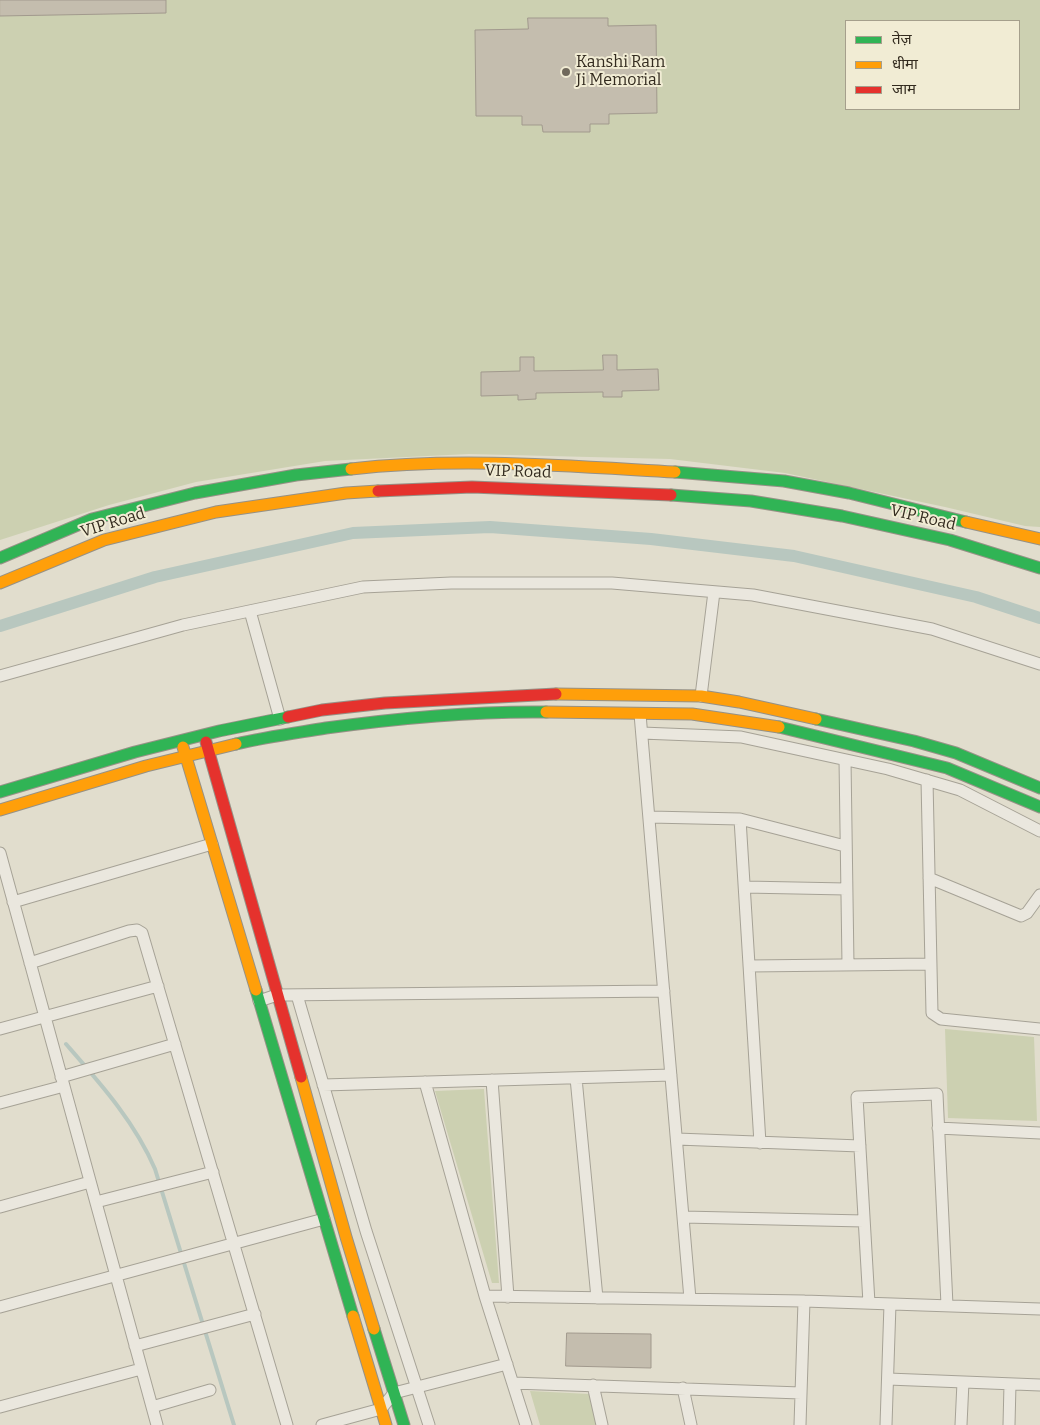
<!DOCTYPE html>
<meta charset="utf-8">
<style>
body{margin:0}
#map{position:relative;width:1040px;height:1425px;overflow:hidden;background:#e1ddcd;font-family:Bitter,"Noto Sans Devanagari",serif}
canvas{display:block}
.legend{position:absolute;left:845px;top:20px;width:175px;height:90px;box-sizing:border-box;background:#f1ecd4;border:1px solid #a59f8c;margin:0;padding:6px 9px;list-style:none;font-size:15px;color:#332b1f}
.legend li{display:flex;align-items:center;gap:10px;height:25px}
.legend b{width:25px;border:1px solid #a59f8c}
</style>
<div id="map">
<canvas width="1040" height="1425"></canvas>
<ul class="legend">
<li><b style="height:6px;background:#30b455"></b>तेज़</li>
<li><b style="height:6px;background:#ff9f0a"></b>धीमा</li>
<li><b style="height:6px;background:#e5322d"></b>जाम</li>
</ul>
</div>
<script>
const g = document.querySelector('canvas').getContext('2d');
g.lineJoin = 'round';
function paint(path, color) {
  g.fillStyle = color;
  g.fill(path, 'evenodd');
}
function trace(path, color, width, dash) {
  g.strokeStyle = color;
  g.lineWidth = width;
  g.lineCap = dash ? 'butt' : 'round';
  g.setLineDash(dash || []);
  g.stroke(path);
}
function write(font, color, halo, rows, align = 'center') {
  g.font = font + ' Bitter,serif';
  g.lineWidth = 4;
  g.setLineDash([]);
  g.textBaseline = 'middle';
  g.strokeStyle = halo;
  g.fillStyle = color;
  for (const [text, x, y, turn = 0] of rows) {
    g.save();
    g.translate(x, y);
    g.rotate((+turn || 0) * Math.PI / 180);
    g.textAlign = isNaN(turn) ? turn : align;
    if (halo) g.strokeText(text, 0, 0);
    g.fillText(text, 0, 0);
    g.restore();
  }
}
const green = new Path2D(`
 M0,0H1040V527L1025,526L945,507L785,473L670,459L469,454L325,461L196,482L109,505L0,540ZM846,21H1019V109H846Z
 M945,1029L1034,1037L1037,1121L948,1118Z
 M484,1089V1090L499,1283H492L435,1091Z
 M530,1391L589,1394L596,1425H540Z`);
const stream = new Path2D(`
 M66,1044C100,1083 135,1122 155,1169L234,1425`);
const canal = new Path2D(`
 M0,626L155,577L353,533L490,527L651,539L794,556L976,597L1040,618`);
const building = new Path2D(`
 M0,0H166V13L0,16Z
 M528,18H608V26L656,25L657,113L609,114V124H590V132H543L542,125H522V116H476L475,30L528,29Z
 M603,355H617V370L658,369L659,390L622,391V397H603V392L536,393V399L518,400V395L481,396V372L520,371V357H534V371L603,370Z
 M567,1333L651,1334V1368L566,1366Z`);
const street = new Path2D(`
 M250,611L280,719
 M0,676L183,625L363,587L451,583H612L753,595L932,629L1040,664
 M701,696L714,592
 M640,714L690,1299
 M642,733L741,737L888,769L960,790L1040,831
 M845,760L848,965
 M927,780L932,1013L941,1019L1040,1029
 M650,817L740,819L845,846
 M740,819L760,1143
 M0,853L157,1425
 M929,878L1021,916L1027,913L1040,895
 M745,887L846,889
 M13,902L212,844
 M30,963L129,931L137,930L142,933L287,1425
 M749,966L931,964
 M297,995L366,1231L429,1425
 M259,1001L277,995L664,991
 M0,1029L158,986
 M61,1077L175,1044
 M576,1078L597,1298
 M492,1080L508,1297
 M425,1082L485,1296L526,1425
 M323,1085L671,1075
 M0,1103L64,1086
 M938,1128L1040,1133
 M677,1139L860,1146
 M96,1202L213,1172
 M0,1207L90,1182
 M683,1217L864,1221
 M485,1296L804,1301L1040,1309
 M869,1303L857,1097L937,1094L947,1305
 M0,1307L324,1219
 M135,1346L255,1314
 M888,1379L1040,1385
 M513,1383L801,1393
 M593,1385L602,1425
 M683,1388L691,1425
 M0,1407L141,1369
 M152,1407L210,1390
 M322,1425L381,1409L394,1393L507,1364
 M800,1425L804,1301
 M886,1425L890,1304
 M961,1425L963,1382
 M1009,1425L1010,1384`);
const fast = new Path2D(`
 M675,472L784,481L849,493L966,522
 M671,495L751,501L842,516L950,540L1040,568
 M0,558L92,519L195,493L296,475L351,469
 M816,719L914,741L956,753L1040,788
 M779,727L947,768L1040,807
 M236,744C266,737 296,733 326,728C399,718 473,711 546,712
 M0,792L135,752L219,731L288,717
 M256,990L353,1316
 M374,1329L404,1425`);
const slow = new Path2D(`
 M351,469C458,457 567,466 675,472
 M966,522L1040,539
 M0,583L104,540L216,512L346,493L378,491
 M556,694L701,696L739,702L816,719
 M546,712L692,714L779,727
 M183,747L256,990
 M0,810L146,766L236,744
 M301,1077L346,1237L374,1329
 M353,1316L386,1425`);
const jam = new Path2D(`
 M378,491L472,487L671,495
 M288,717L322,710L385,703L556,694
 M206,742L301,1077`);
const markers = [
 [566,72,5,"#70695c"]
];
const poiNames = [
 ["Kanshi Ram",576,63],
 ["Ji Memorial",576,81]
];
const streetNames = [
 ["VIP Road",518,472,2],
 ["VIP Road",923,518,13],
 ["VIP Road",113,523,-17]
];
paint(green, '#ccd0b1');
trace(stream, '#b8c7bf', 4);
trace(canal, '#b8c7bf', 12);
paint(building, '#c4bdae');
trace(building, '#a1998d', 1);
trace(street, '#a6a296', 13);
trace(fast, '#969186', 13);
trace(slow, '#969186', 13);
trace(jam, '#969186', 13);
trace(street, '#eae7de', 11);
trace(fast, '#30b455', 11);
trace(slow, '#ff9f0a', 11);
trace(jam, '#e5322d', 11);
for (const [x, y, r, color] of markers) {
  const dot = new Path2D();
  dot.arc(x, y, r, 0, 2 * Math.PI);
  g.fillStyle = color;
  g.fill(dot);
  trace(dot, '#f1ecd4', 2);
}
write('16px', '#332b1f', '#f1ecd4', poiNames, 'left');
write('16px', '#332b1f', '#f1ecd4', streetNames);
</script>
